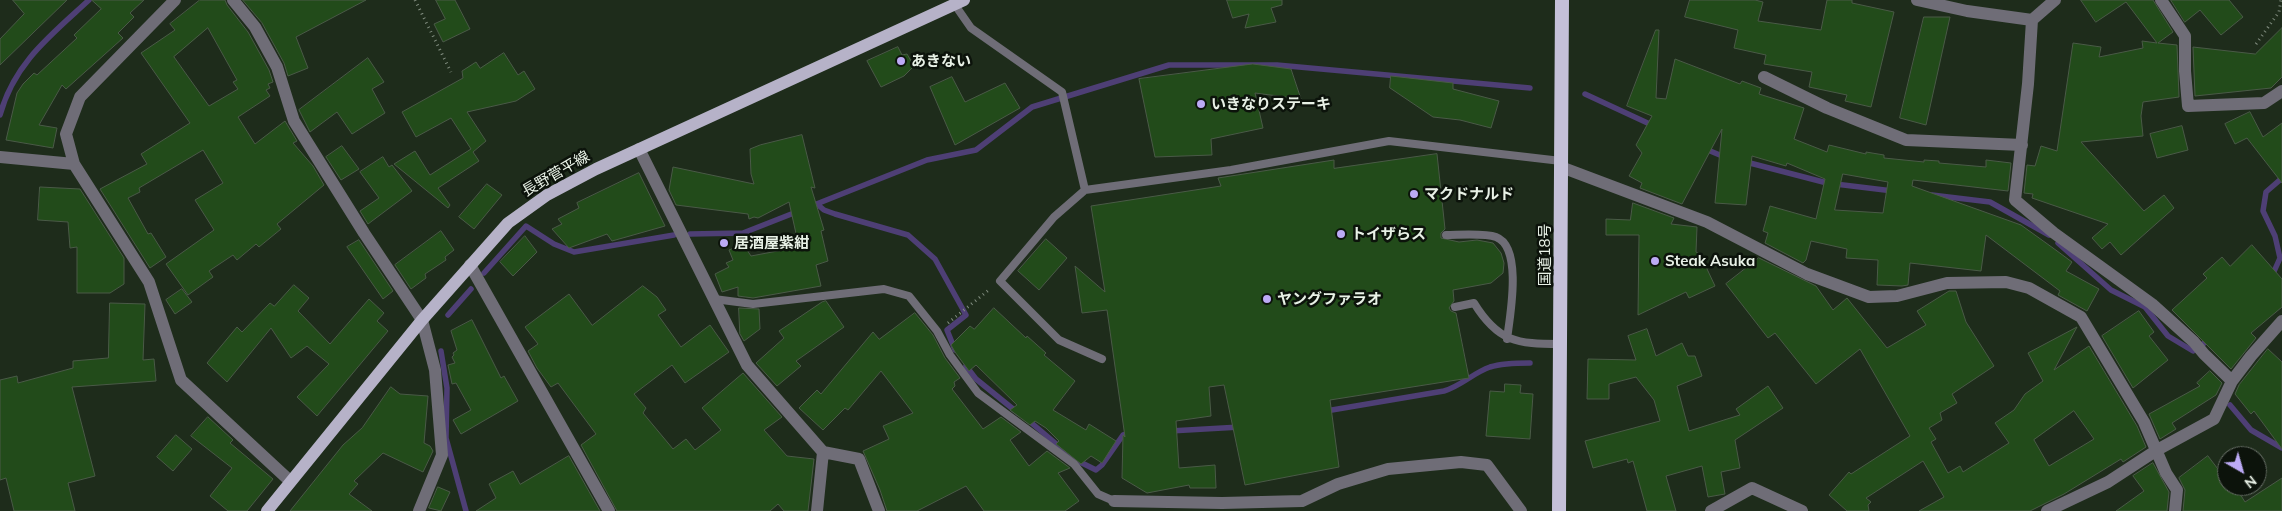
<!DOCTYPE html>
<meta charset="utf-8">
<style>
body{margin:0}
#map{position:relative;width:2282px;height:511px;overflow:hidden;background:#1e2c1b;font-family:Mulish,sans-serif}
canvas{display:block}
.north{position:absolute;left:2217px;top:446px;width:50px;height:50px;box-sizing:border-box;background:#0c130b;border:1px solid #646c63;border-radius:50%;rotate:142deg;font-size:14px;font-weight:700;line-height:20px;text-align:center;color:#e8f1e6}
.north::after{content:'';display:block;margin:auto;width:18px;height:22px;background:#bcaaf5;clip-path:polygon(50% 0,100% 100%,50% 72%,0 100%)}
</style>
<div id="map">
<canvas width="2282" height="511"></canvas>
<div class="north">N</div>
</div>
<script>
const g = document.querySelector('canvas').getContext('2d');
g.lineJoin = 'round';
function trace(path, color, width, dash) {
  g.strokeStyle = color;
  g.lineWidth = width;
  g.lineCap = dash ? 'butt' : 'round';
  g.setLineDash(dash || []);
  g.stroke(path);
}
function paint(path, color) {
  g.fillStyle = color;
  g.fill(path, 'evenodd');
}
function write(font, color, halo, rows, align = 'center') {
  g.font = font + ' Mulish,"Noto Sans JP",sans-serif';
  g.lineWidth = 5;
  g.setLineDash([]);
  g.textBaseline = 'middle';
  g.strokeStyle = halo;
  g.fillStyle = color;
  for (const [text, x, y, turn = 0] of rows) {
    g.save();
    g.translate(x, y);
    g.rotate((+turn || 0) * Math.PI / 180);
    g.textAlign = isNaN(turn) ? turn : align;
    if (halo) g.strokeText(text, 0, 0);
    g.fillText(text, 0, 0);
    g.restore();
  }
}
const stream = new Path2D(`
 M1585,94L1654,126
 M0,115C14,63 51,35 89,0
 M1703,148L1727,158
 M1746,162L1827,183L1893,191
 M1932,195L1990,202L2049,235
 M817,204L824,210L835,214L908,235L935,259L966,315L947,330L955,350
 M814,205L927,160L976,150L1032,107L1169,65H1277L1530,88
 M690,234L743,233L799,211
 M2058,243L2111,290L2145,307L2168,336L2193,351L2210,339
 M484,273L526,226L554,244L574,252L674,235
 M2272,276L2280,258L2275,236L2263,211L2266,192L2282,178
 M448,315L471,289
 M441,351L447,388L446,438L466,511
 M966,366L976,379L1018,413
 M2230,405L2251,430L2282,448
 M1326,411L1444,391C1461,386 1473,373 1490,367C1503,363 1517,363 1530,363
 M1028,420L1074,459L1096,470L1102,465L1123,435L1131,433
 M1170,431L1240,427`);
const building = new Path2D(`
 M13,0H67L0,65V39L24,14Z
 M92,0H144L130,13L134,17L118,33L123,38L66,89L62,85L39,125L57,128L53,148L6,140L17,93L23,84L34,73L37,75L77,38L74,35L101,9Z
 M200,0H225L227,5L248,32L269,70L273,82L268,84L270,88L266,90L270,96L238,117L255,144L285,121L297,141L293,143L313,166L324,185L277,224L281,229L259,247L256,244L237,260L233,255L209,271L213,277L188,295L166,264L214,230L195,200L223,183L203,150L139,188L140,192L128,198L148,234L151,233L166,257L150,268L100,189L147,164L141,154L190,123L141,53L175,30L170,24ZM208,28L237,80L233,82L238,89L209,106L174,57Z
 M243,0H366L296,37L308,68L288,76L284,63L262,23Z
 M436,0H455L470,29L443,42L434,24L445,19Z
 M1227,0H1282V5L1271,8L1276,22L1245,28L1249,14L1233,18Z
 M1690,0H1755L1763,2L1758,21L1821,30L1827,0H1852V3L1894,12L1871,107L1845,101L1847,95L1809,87L1812,72L1764,64L1766,55L1734,48L1738,30L1685,17Z
 M2081,0H2153L2173,32L2158,43L2177,45L2179,97L2143,102L2141,116L2143,136L2081,142L2144,211L2164,195L2174,208L2121,255L2110,242L2102,249L2092,238L2108,224L2032,198L2033,194L2024,193L2027,165L2035,166L2041,146L2057,151L2073,43L2101,47L2099,57L2143,48L2142,41L2157,43L2126,2L2096,22Z
 M2171,0H2229L2243,17L2221,35L2200,10L2185,22Z
 M1924,17H1950L1926,125L1900,118Z
 M2282,28V77L2271,88L2195,96L2193,47L2255,54Z
 M1656,30H1659L1656,98L1666,99L1675,59L1740,84L1742,81L1761,88L1759,94L1804,108L1794,139L1827,152L1829,145L1866,154V152L1884,155V158L1924,162V160L1939,161V163L1986,167V160L2011,163L2008,191L1913,180L1912,186L2021,225L2053,248L2072,262L2066,271L2099,289L2087,311L2058,295L2060,291L1986,235L1981,271L1910,263L1908,285L1902,286L1877,285L1878,260L1846,258L1847,249L1811,241L1806,260L1803,263L1765,243L1768,233L1763,231L1770,206L1816,219L1825,179L1787,163L1786,166L1752,156L1746,205L1715,203L1722,129L1682,204L1640,188L1642,183L1629,176L1642,153L1636,145L1652,116L1627,106ZM1843,174L1888,182L1883,213L1835,210Z
 M898,47L902,55L907,54L914,66L904,76L881,87L867,61Z
 M504,53L518,75L524,71L535,89L516,101L467,112L486,141L473,152L479,161L438,188L450,205L448,208L394,164L415,151L430,175L471,149L451,118L416,137L402,112L463,78L462,71L476,62L480,68Z
 M368,58L384,82L372,89L385,113L352,134L337,112L310,132L299,110Z
 M1253,64L1291,69L1301,99L1255,93L1263,128L1211,139L1212,155L1155,157L1139,79Z
 M1391,76L1453,83V89L1499,101L1491,128L1460,120L1433,117L1390,88Z
 M952,77L965,102L1005,83L1020,108L955,145L930,87Z
 M2250,112L2263,137L2282,123V183L2247,138L2235,144L2225,124Z
 M2182,126L2188,150L2157,158L2150,134Z
 M802,135L815,188L811,187L824,230L821,231L828,261L816,265L821,286L753,298L738,296V287L722,292L715,274L729,267L726,263L733,260L729,250L743,244L751,256L799,247L789,202L758,218L754,217L749,219L748,214L676,205L669,190L673,167L754,184L751,174L750,149L760,145Z
 M342,146L359,169L341,180L326,157Z
 M1437,154L1445,229L1441,233V238L1459,242L1477,240L1493,243L1501,253L1504,263L1503,273L1491,283L1453,290L1454,301L1449,308L1451,311L1456,313L1469,378L1330,400L1339,467L1245,485L1224,385L1209,387L1211,416L1176,421L1179,468L1215,465L1216,488H1190L1189,485L1147,493L1122,478L1123,435L1125,437L1107,310L1082,313L1075,266L1105,292L1091,206L1221,186L1218,178L1334,160V168Z
 M383,157L389,167L392,165L412,191L368,224L360,211L379,198L360,172Z
 M639,173L665,226L612,241L607,234L569,248L552,229L562,224L558,219L579,208L577,203Z
 M487,184L502,195L474,229L459,217Z
 M40,187L80,189L124,258V284L110,293H77V247L70,248L68,222L38,220Z
 M1633,203L1674,218L1671,224L1697,227L1696,252L1700,254L1715,286L1689,298L1686,292L1638,315L1639,235H1606V219L1630,220Z
 M441,231L454,250L445,257L446,260L425,274L426,278L411,289L395,265Z
 M525,236L537,252L513,276L500,262Z
 M1046,239L1067,258L1039,290L1018,271Z
 M359,240L393,291L383,299L347,247Z
 M2252,245L2282,279V307L2251,333L2256,338L2231,369L2172,310L2207,278L2203,274L2222,257L2230,266Z
 M1759,258L1816,286L1833,310L1847,298L1887,348L1926,325L1917,311L1949,291H1956L1966,322L1994,366L1952,394L1957,403L1940,413L1942,420L1929,428L1936,439L1931,442L1948,473L1960,466L1963,472L2009,443L1995,423L2014,410L2025,394L2043,381L2028,353L2077,327L2054,370L2089,346L2137,426L2146,447L2123,462L2121,459L2064,494L2030,511H1919L1944,497L1923,461L1866,498L1871,502L1868,505L1869,511H1847L1829,495L1849,472L1851,474L1910,436L1860,349L1816,384L1775,333L1768,338L1726,284ZM2074,411L2094,439L2049,466L2034,440Z
 M294,285L309,298L298,311L330,344L369,299L384,313L377,321L388,331L317,416L297,397L329,364L307,346L291,358L271,328L227,382L207,363L237,327L242,332L270,303L274,306Z
 M643,286L657,297L666,310L658,315L681,347L710,325L729,352L685,383L672,365L634,394L646,408L643,413L673,449L686,439L695,450L721,430L702,408L743,373L782,417L764,430L787,456L814,459L808,511H784L778,504L770,511H617L581,445L596,434L558,383L551,387L537,368L528,351L538,344L525,327L569,294L592,325Z
 M182,289L192,302L175,314L166,300Z
 M826,301L844,327L796,361L801,366L777,386L756,363L784,338L779,331L822,302Z
 M110,303L145,304L143,360L154,359L156,381L72,387L95,476L68,483L75,511H14L6,478L0,480V380L17,376L18,383L73,368V361L108,358Z
 M739,308L759,309L760,329L744,341L740,334Z
 M994,308L1026,338L1027,336L1046,353L1044,355L1075,381L1053,410L1086,430L1089,424L1116,441L1102,463L1091,456L1081,464L1056,444L1059,441L1046,428L1035,421L1030,425L1010,410L1017,405L976,365L969,371L955,352L951,345L970,326L974,329Z
 M2139,311L2154,332L2149,336L2168,360L2133,388L2102,336Z
 M915,313L933,335L945,358L960,378L954,382L955,386L952,389L983,429L1001,417L1021,432L1010,440L1029,466L1047,451L1070,468L1058,473L1079,501L1065,511H984L966,486L917,511H887L880,490L863,451L889,439L883,426L913,413L881,371L848,410L845,408L823,430L799,408L817,390L821,394L873,332L879,339Z
 M472,320L501,378L504,376L518,401L461,434L453,420L471,410L456,383L452,384L448,365L455,363L452,357L454,355L453,353L457,350L451,331Z
 M1647,329L1656,356L1682,343L1688,356H1695L1702,376L1677,386L1689,431L1740,415L1736,409L1768,386L1783,408L1735,440L1740,468L1721,472L1725,494L1708,497L1702,466L1666,476L1676,511H1647L1633,461L1628,463L1627,459L1593,468L1585,441L1660,421L1654,400L1636,377L1609,384V399H1587L1588,359L1636,360L1628,336Z
 M2268,349L2282,362V449L2254,411L2251,414L2235,394L2239,385Z
 M2210,371L2222,383L2216,395L2172,423L2176,429L2160,439L2149,414L2200,386L2197,383Z
 M1505,384L1521,385L1520,393L1533,394L1530,439L1486,436L1490,391L1504,392Z
 M391,387L400,394L428,396L424,443L430,446L433,451L423,472L383,453L354,481L358,484L349,494L372,511H290L343,445L362,428Z
 M208,417L233,440L230,443L273,479L247,511H228L210,496L232,468L191,436Z
 M176,435L192,449L173,471L157,457Z
 M569,456L600,511H476L496,498L489,484L513,471L520,484Z
 M2208,456L2227,481V486H2235L2245,502L2282,478V511H2183L2185,490L2179,478Z
 M2153,463L2169,492L2167,511H2116L2144,491L2133,476Z
 M438,487L450,492L441,511L429,508Z`);
const path = new Path2D(`
 M415,0L451,72
 M2256,44L2279,12L2281,0
 M948,323L990,289`);
const service = new Path2D(`
 M955,5L971,28L1062,92L1085,190
 M1446,235C1459,235 1485,233 1496,237C1523,247 1510,316 1507,339
 M714,299L753,304L884,289L909,296L937,331L950,355L978,393L1074,464L1098,494L1114,501
 M1455,307L1474,303C1498,342 1517,344 1560,344
 M1102,359L1059,340L1000,281L1054,217L1085,190L1231,170L1389,141L1561,161`);
const minor = new Path2D(`
 M233,0L255,27L277,67L294,121L364,233L422,320L435,370L442,455L419,511
 M1917,0L1967,11L2032,20L2028,84L2015,200L2054,233L2152,304L2194,342L2204,354L2232,381
 M2161,0L2185,36V71L2188,106L2264,103L2282,91
 M2032,20L2055,0
 M1764,77L1827,108L1906,140L2022,145
 M639,149L747,365L823,452L859,459L879,511
 M0,157L74,164L149,282L181,380L290,481
 M74,164L66,134L80,97L175,0
 M1561,167L1707,222L1807,274L1869,297L1897,296L1947,283L2006,282L2029,288L2081,317L2144,422L2166,473L2177,490L2175,511
 M470,265L609,511
 M1114,501L1222,503L1302,501L1338,484L1388,469L1461,462L1487,465L1521,511
 M817,511L823,452
 M1711,511L1752,488L1802,511
 M2047,511L2108,482L2157,450L2214,419L2232,381L2251,356L2282,321`);
const primary = new Path2D(`
 M267,511L422,320L508,223L547,195L596,169L964,0`);
const trunk = new Path2D(`
 M1559,511L1562,0`);
const markers = [
 [901,61,5,"#bcaaf5"],
 [1201,104,5,"#bcaaf5"],
 [1414,194,5,"#bcaaf5"],
 [1341,234,5,"#bcaaf5"],
 [724,243,5,"#bcaaf5"],
 [1655,261,5,"#bcaaf5"],
 [1267,299,5,"#bcaaf5"]
];
const poiNames = [
 ["あきない",911,61],
 ["いきなりステーキ",1211,104],
 ["マクドナルド",1424,194],
 ["トイザらス",1351,234],
 ["居酒屋紫紺",734,243],
 ["Steak Asuka",1665,261],
 ["ヤングファラオ",1277,299]
];
const streetNames = [
 ["長野菅平線",556,174,-30],
 ["国道18号",1545,255,-90]
];
trace(stream, '#4e3f75', 5.5);
paint(building, '#224b1a');
trace(building, '#4a5a47', 1);
trace(path, '#828e80', 3, [1, 4]);
trace(service, '#6f6d77', 8);
trace(minor, '#6f6d77', 12);
trace(primary, '#b6b2c8', 12);
trace(trunk, '#c4c0d8', 14);
for (const [x, y, r, color] of markers) {
  const dot = new Path2D();
  dot.arc(x, y, r, 0, 2 * Math.PI);
  g.fillStyle = color;
  g.fill(dot);
  trace(dot, '#0c130b', 2);
}
write('bold 15px', '#e8f1e6', '#0c130b', poiNames, 'left');
write('15px', '#e8f1e6', '#0c130b', streetNames);
</script>
